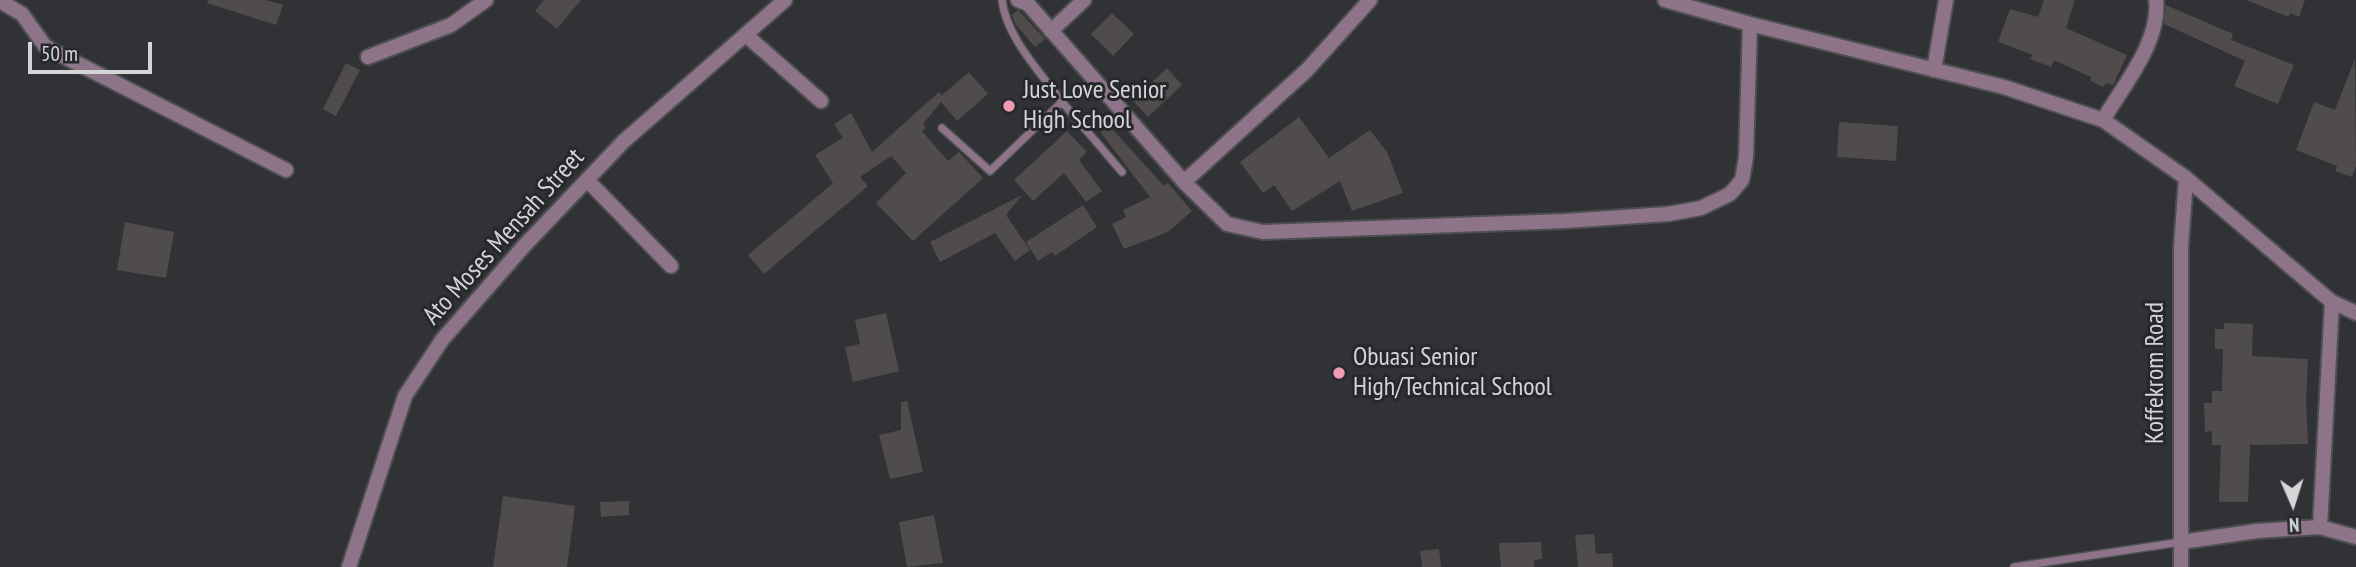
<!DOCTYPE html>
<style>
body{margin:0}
#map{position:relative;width:2356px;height:567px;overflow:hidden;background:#313235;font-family:"PT Sans Narrow",sans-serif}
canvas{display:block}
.north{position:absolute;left:2258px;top:469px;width:70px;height:70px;-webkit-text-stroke:5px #27282b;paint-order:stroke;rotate:177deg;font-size:19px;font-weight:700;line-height:28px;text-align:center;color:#d4d5d7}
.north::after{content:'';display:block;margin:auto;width:24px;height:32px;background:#d4d5d7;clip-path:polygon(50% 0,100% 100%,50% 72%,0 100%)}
.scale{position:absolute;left:28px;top:42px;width:124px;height:32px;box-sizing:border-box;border:4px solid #d4d5d7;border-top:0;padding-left:9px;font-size:21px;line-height:24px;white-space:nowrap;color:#d4d5d7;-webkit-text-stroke:5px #27282b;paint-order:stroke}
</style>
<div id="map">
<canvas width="2356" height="567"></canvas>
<div class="north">N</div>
<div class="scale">50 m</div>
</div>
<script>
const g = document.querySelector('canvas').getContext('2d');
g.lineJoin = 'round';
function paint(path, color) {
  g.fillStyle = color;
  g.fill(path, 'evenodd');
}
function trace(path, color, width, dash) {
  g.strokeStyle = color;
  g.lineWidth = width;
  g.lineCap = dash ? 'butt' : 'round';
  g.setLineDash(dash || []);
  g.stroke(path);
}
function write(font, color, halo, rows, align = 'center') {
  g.font = font + ' "PT Sans Narrow",sans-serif';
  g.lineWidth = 6;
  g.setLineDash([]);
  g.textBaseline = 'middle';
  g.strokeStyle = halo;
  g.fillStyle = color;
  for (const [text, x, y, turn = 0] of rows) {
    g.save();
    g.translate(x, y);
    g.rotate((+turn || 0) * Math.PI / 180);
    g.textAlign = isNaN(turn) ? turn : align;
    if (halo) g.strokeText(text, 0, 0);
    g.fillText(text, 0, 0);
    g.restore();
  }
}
const building = new Path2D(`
 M208,0H266L283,5L276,25L207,3Z
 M544,0H581L557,29L535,11Z
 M2044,0H2075L2066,28L2127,55L2113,85L2107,83L2103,87L2091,81V77L2054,60L2051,67L2030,59L2033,55L1998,42L2010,9L2038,17Z
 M2246,0H2305L2299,17L2290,13L2289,17Z
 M2166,5L2233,34L2231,40L2294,65L2278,104L2234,86L2245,61L2164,24Z
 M1018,10L1045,39L1035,47L1016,25L1012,15Z
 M1112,13L1134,34L1113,56L1091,34Z
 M2355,59L2356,166L2352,177L2335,171L2337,166L2296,150L2314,102L2335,110Z
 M346,63L360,70L336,116L323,109Z
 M1167,68L1182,85L1148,117L1133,101Z
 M969,72L988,94L957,121L941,102L923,124L926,128L922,131L948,161L959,152L983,178L913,241L876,203L906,173L891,156L860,177L868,186L764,274L748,255L833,183L815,155L843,138L834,124L851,113L872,152L939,92L942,95Z
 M1299,117L1329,158L1370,130L1387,152L1403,193L1352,211L1340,181L1292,211L1274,185L1263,193L1240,162Z
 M1106,122L1164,186L1168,183L1192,211L1168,232L1124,249L1112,224L1126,217L1123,210L1150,197L1098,129Z
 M1839,122L1898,126L1896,161L1837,157Z
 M1067,131L1087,152L1079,160L1102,191L1086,202L1064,173L1033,201L1014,180Z
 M1022,195L1006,215L1030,250L1015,261L995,233L940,262L930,242Z
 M1083,205L1097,227L1055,256L1052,252L1038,261L1026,242Z
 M125,222L174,232L166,278L117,270Z
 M886,313L899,371L853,382L845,347L860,344L855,320Z
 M2224,323L2253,324L2252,356L2308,359L2306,401L2308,444L2250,445L2248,502H2219L2221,445H2212V431L2205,432L2204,403H2212V391H2222L2223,349H2215V329H2224Z
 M907,401L923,472L890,479L879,435L901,430V402Z
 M503,496L575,506L567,567H493Z
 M629,501V515L601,517L600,502Z
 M934,515L943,563L907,567L899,522Z
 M1594,534L1596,554L1612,553L1613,567H1578L1575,535Z
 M1541,542L1542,559L1534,560V567H1501L1499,543Z
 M1439,549L1441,567H1422L1420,551Z`);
const service = new Path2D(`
 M1062,102L1122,172
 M942,128L990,171L1062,102C1041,73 1006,37 1002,0
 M2014,567L2181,542`);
const minor = new Path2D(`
 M1018,0L1028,4L1184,182L1227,224L1263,232L1565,221L1668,214L1701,208L1730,194L1742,180L1746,157L1750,24L1665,0
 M0,1L22,14L45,46L55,52L286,170
 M1750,24L2004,87L2103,120L2186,178L2332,302L2356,313
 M1051,31L1084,0
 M747,36L821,101
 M368,57L451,25L486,0
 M1934,70L1946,0
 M2103,120C2123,86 2161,41 2156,0
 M588,181L671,266
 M1184,182L1307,70L1370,0
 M2320,527L2332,302
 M2181,542L2257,531L2320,527L2356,537
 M349,567L405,396L442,340L524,246L624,141L785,0
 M2181,567V247L2186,178`);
const markers = [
 [1009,106,7,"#f19ab4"],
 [1339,373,7,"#f19ab4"]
];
const poiNames = [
 ["Just Love Senior",1023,91],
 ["High School",1023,121],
 ["Obuasi Senior",1353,358],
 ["High/Technical School",1353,388]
];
const streetNames = [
 ["Ato Moses Mensah Street",504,237,-48],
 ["Koffekrom Road",2156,373,-90]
];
paint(building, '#4f4c4b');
trace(service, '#4e4f52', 10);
trace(minor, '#4e4f52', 18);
trace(service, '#8e7489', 7);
trace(minor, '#8e7489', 14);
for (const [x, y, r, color] of markers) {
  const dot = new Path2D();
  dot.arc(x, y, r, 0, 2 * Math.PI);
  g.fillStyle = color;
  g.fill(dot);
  trace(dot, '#27282b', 2.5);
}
write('26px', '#d4d5d7', '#27282b', poiNames, 'left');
write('26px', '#d4d5d7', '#27282b', streetNames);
</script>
